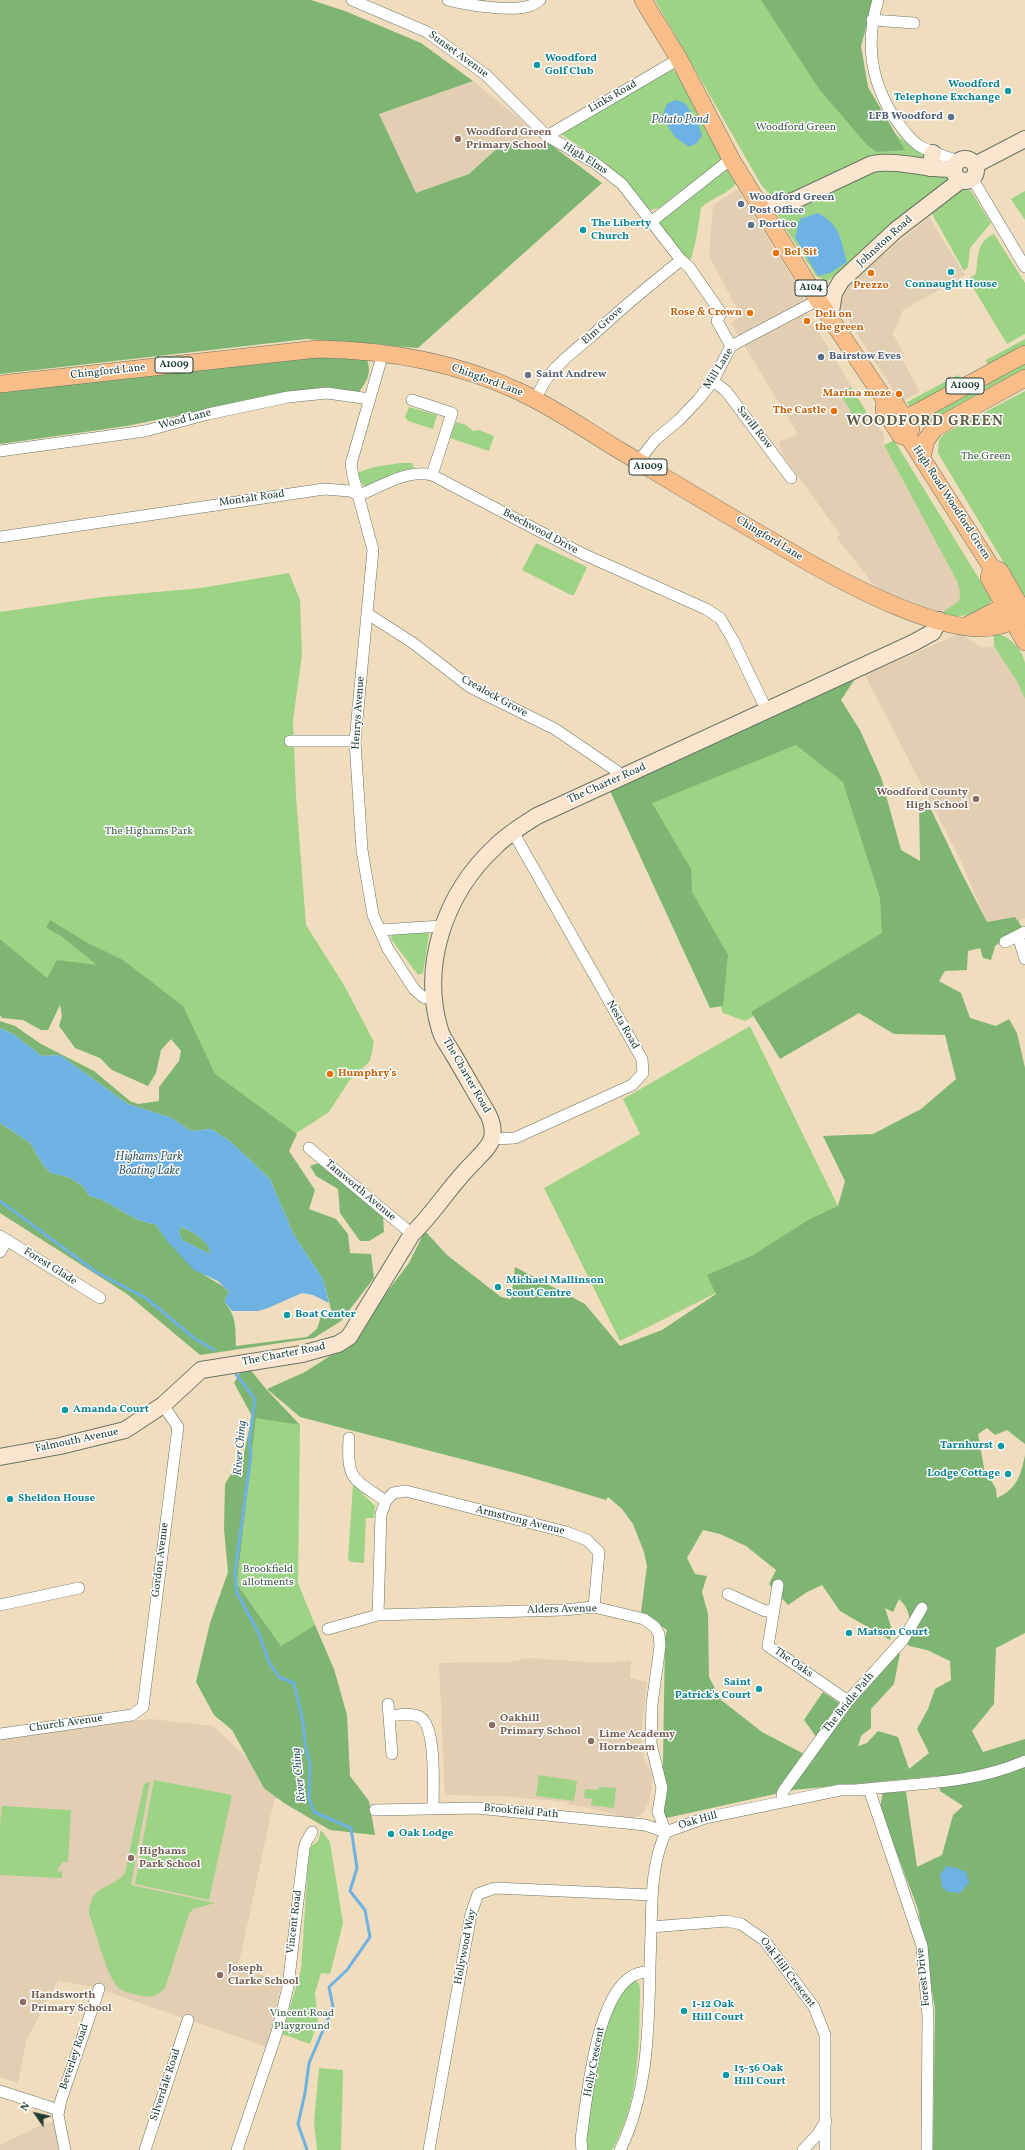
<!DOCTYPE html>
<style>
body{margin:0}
#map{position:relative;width:1025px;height:2150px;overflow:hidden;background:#f0ddbd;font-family:Vollkorn,serif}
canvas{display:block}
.north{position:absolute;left:16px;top:2094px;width:40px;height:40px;-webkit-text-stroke:3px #fff;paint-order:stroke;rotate:304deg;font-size:11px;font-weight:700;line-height:16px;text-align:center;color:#1f3d34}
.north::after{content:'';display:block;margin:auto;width:14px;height:18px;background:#1f3d34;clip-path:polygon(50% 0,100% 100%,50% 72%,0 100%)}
</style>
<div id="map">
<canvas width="1025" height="2150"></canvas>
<div class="north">N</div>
</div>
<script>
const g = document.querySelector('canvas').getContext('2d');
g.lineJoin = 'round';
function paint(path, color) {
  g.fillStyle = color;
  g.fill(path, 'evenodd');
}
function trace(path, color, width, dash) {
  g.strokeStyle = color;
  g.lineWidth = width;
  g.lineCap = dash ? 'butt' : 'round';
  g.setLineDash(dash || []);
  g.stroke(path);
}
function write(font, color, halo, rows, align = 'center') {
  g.font = font + ' Vollkorn,serif';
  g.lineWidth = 3;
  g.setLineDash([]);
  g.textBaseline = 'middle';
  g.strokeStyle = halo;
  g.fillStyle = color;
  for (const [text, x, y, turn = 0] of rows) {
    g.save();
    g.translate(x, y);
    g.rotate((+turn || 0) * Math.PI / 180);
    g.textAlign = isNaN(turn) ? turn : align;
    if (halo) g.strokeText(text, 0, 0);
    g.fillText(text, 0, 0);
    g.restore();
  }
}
const built = new Path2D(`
 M473,81L540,136L502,144L469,174L416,194L379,114Z
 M738,189L806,300L739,337L731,323L741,316L709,256L713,205Z
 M929,217L965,275L903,310L893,334L904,354L901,357L920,392L901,402L838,304L839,291Z
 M807,312L866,411L884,434V445L957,581L960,593L959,601L946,611L936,612L896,599L877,589L837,538L840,534L782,454L779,442L798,434L744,345Z
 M956,635H963L982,648L994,646L1018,683L1025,699V918L992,935L961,861L865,675Z
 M529,1658L600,1663L631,1661L630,1678L647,1682L641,1737L644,1760L652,1773V1786L649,1803L642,1814L631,1819L585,1807L567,1804V1802L500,1796L445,1795L439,1663L509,1662Z
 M151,1719L213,1726L286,1795L274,1800L238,1968L282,1981L267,2047L94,1987L58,1981L26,2041L18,2083L0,2077V1738Z
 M61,2120L67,2150H0V2145L41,2125Z`);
const green = new Path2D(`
 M655,0H782L892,138L897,135L912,148L928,156V160L909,159L787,197L773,198L762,186Z
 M671,69L676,72L723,158L659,208L649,210L619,175L604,162L559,133Z
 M727,167L737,182C728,195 712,197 701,208L696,240L691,259L685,260L660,227L659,221Z
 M874,168L946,173L949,184L828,281L816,276L776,213Z
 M966,189L971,191L991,223L970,248L968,267L964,271L931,212L959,190Z
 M1025,191V220L1011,199Z
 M994,234L1025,283V334L1007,344L968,279L976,274C978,258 977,240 994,234Z
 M1025,339V348L988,366L986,360Z
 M1025,361V373L932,426L925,414Z
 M958,375L962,379L912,410L907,402Z
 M851,387L866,411L855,425L850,410L840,393Z
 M1025,391V598L938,453L939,440L944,434Z
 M409,407L437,415L433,429L408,421L405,417Z
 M456,422L466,425L473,431L479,430L494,436L489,451L450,438Z
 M894,440L992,600C980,616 962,617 944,616L943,612L959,601L960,593L957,581L884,445Z
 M400,463H412L414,468L394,473L368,487L363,485L357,473L374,467Z
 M536,543L587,567L574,595H571L522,570Z
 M289,573L300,600L302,655L293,720L296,796L306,925L344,985L374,1042L370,1061L349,1081L329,1112L295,1134L220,1081L169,1024L51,984L0,942V612L102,597L201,588Z
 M994,633C1007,634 1024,650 1025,664C1025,675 1025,687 1025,699L1018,683L994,646Z
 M816,725L881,857L890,940L745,1021L723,1013L642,806Z
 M427,931L429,934L423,973L418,975L391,939L392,935Z
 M750,1026L838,1206L753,1255L708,1275L716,1293L620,1341L544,1188L640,1134L623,1099Z
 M256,1417L300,1425L298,1583L315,1625L281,1646L237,1584Z
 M353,1484L375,1506L374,1518H366L364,1563L352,1562L348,1560Z
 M539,1775L577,1781L574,1801L536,1796Z
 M154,1780L232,1795L209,1900L135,1884Z
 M150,1781L131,1885L215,1903L193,1909L189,1914L165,1988C157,1997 149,1998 137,1995C131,1993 125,1992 120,1989C106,1978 97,1932 89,1914C90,1883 111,1891 125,1873L144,1784Z
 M599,1787L616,1788L614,1808L591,1805L592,1799L584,1798L585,1789L598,1790Z
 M2,1806L71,1810L68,1862H62L57,1871L62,1872V1878L0,1875V1826Z
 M321,1830L330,1842L343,1923L330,1974L321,1973L315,1993L318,2022L310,2044L282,2034L301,1970L309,1848L318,1841Z
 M634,1980L639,1983L640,1989C639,2044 640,2101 612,2150H586V2135L601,2035L618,1993Z
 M319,2068L343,2070L341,2150H317L314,2122Z`);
const forest = new Path2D(`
 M0,0H311L345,11L421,43L473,81L379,114L416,193L469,174L502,144L547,142L602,183L418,348L307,339L0,374Z
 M761,0H874L861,46L868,87L905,150L877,152L867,145L819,89Z
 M317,353L367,359C372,373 367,382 358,393L326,387L271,396L127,426L0,444V389Z
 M855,679L841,700L860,730L881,777L901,850L920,861L919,805H929L961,872L987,922L1015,917L1022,927L995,946L991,960L983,958L980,948L968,951L967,970L945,971L939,981L961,993L970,1018L996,1026L1009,1019L1017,1033L1025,1068V1444L1007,1430L995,1435L987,1428L978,1434L984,1468L996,1489L997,1498C1017,1489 1021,1475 1025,1455V1633L996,1648L994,1704L972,1731L983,1752L1025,1739V2150H933L935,2009L918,1909L880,1809L883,1791L906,1792L917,1867L942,1855L953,1815L963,1806L940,1791L938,1776L793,1790L662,1819L665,1638L667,1630L641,1612L647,1566L644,1552L633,1524L622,1509L608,1497L606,1500L519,1474L300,1417L267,1389L305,1372L353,1341L371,1313L409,1263L425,1231L447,1255L501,1297L511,1299L515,1267L585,1304L620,1346L662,1330L716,1294L707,1275L753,1255L810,1219L838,1206L845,1181L823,1136L873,1134L921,1109L956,1079L945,1035L894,1034L859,1013L780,1059L751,1012L882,933L880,898L843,782L796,745L652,803L691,869L692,892L728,955L723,1006L710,1008L610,791ZM703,1530L720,1534L746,1546L776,1570L769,1584L788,1605L807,1592L822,1585L840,1611L890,1640L892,1630L885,1608L893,1612L899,1599C913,1612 910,1624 905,1641L909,1646L927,1650L950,1661L951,1680L935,1689L928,1709L917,1729L929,1753L909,1769L898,1737L878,1731L867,1743L858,1746L861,1736L871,1728V1709L894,1684L900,1653L884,1658L842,1705L823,1692L804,1720L822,1745L804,1754L762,1732L721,1700L709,1677L708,1614L702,1592L707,1576L695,1574L687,1558Z
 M50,920L86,942L123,960L183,1006L215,1074L297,1134L289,1151L315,1190L309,1209L336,1219L348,1234L350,1253L371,1254L374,1278L341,1321L314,1338L200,1355L127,1294L0,1213V1123L30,1143L43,1165L51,1173L68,1177L83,1186L89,1196C113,1201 131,1222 155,1224C168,1242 187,1264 206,1276C215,1282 220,1283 229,1292L224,1301C237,1318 235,1325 236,1346L307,1337L317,1329L322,1313L333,1317L323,1279L294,1235L270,1179L230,1141L211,1129L191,1131L172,1118L128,1104L60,1055L42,1056L13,1034L0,1028V1021L15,1026L41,1044L94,1071L130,1101L138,1104L159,1101V1087L179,1061L181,1051L171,1039L161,1050L156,1073L148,1086L112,1070L100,1058L75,1048L59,1026L62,1016L60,1005L48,1030H41L23,1020L2,1018L0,1015V939L47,978L57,960L97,965L61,936L46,928Z
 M319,1163L383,1215L384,1232L369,1241H360L340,1213L338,1189L316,1176L310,1166Z
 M181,1227C191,1231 211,1241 210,1254L182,1240L179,1231Z
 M245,1363L266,1389L300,1425L256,1418L237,1584L281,1646L315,1625L334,1669L347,1715L350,1776L369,1801L375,1835L330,1830L284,1803L264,1788L232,1730L214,1715L196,1682L210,1623L228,1572L224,1529L225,1484L244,1453L252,1416L234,1383Z`);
const water = new Path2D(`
 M675,100L685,103L699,125L702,136L697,143L689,147L675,137L662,117L667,104Z
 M818,213C841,226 840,238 847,262L830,273L818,276L795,237L800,219Z
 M0,1028L13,1034L42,1056L60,1055L128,1104L172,1118L191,1131L211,1129L230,1141L270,1179L294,1235L323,1279L329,1303L313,1295L302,1293L268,1308L258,1311H232L224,1301L229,1292L218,1281L194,1270L168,1242L155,1224C131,1222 113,1201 89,1196L83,1186L68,1177L51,1173L43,1165L30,1143L0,1123ZM182,1227C191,1231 211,1242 210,1254L182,1240L179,1231Z
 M947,1866L957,1868L966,1872L969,1883L960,1893L948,1892L942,1887L940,1874Z`);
const stream = new Path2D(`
 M0,1201L96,1272L146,1298L194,1338L214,1350
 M236,1374L255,1399L249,1441L251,1455L235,1573L237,1593L259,1634L269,1662L279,1677L294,1683L303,1722L305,1744L310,1764L309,1798L314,1812L351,1828L357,1868L350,1891L365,1910L370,1937L347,1970L329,1987L333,2007L309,2063L305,2093L298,2124L307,2150`);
const street = new Path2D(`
 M352,0L427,32L486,75L547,136L595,163L622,184L681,260L689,267L721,313L717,321L731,346
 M448,0C467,5 511,12 529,6C533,5 537,2 540,0
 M878,0C865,42 870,80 894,117C901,127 908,138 918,145C931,153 945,156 958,161
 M872,20L914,23
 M547,136L679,59
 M972,178L1025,267
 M651,222L731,159
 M383,353L351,464L353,476L373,550L355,741L362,850L373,915L388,949L414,989L423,997L433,999
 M713,381L726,391L732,399L791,478
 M412,400L452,413L432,475
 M536,400C545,371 572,353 594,334C622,308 651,284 681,260
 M0,451L145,431L208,414L288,397L327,393L370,399
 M638,462L655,440L679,420L698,400L713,381L731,346L818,300
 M359,495C383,486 406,469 432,475L583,554L706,609L720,618L732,638L767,711
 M0,537L324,489L350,491L359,495
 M368,614L413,643L470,687L555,729L624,776
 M290,741H355
 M380,930L442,926
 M1018,936L1025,959
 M1005,942L1025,932
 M492,1139L515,1138L632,1085L643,1073L642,1059L513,832
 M309,1148L412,1234
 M0,1236L100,1298
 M0,1252L7,1240
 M349,1438C347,1481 352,1478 386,1501
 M778,1585L768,1646L848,1701
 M728,1594L765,1611L774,1610
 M0,1605L79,1588
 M378,1615L381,1514L386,1501L393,1493L406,1491L566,1532L587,1540L599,1552L594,1607
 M328,1629L378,1615L564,1610L594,1607L644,1619L655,1627L659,1634L660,1646L652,1704L651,1744L662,1788L658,1812L666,1832
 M388,1704L392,1754
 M389,1716C398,1715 411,1712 420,1717C437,1727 433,1789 433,1808
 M0,1734L132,1715L143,1707L178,1427L163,1405
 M869,1789L922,1946L928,2016L927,2150
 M783,1802L782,1794L784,1790L848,1701L903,1640L922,1608
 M375,1810L477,1808L645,1825L666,1832
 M651,1927L727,1921L741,1924L764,1940L814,2007L825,2035V2150
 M0,2091L59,2110
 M65,2150L58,2115L61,2100L99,1989
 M145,2150L188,2020
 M237,2150L277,2032L288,1987L304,1849L306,1842L312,1832
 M429,2150L471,1914L478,1894L495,1888L652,1895
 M582,2150L581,2139C587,2101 596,1969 649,1972
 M620,2150C653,2084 648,2005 651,1933C652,1899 651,1864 666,1832L705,1818L840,1790H855C915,1783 969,1785 1025,1761
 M803,2150L818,2134L826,2121`);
const secondary = new Path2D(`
 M954 170a11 11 0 1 1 22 0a11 11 0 1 1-22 0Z
 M975,165L1025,139
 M930,168L933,153
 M761,206L789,203L872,164C898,159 927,170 954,169
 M830,318L834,293L841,281L896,230L961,180
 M0,1457L60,1446L125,1430L163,1405L201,1370L302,1354L338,1344L349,1337L412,1234C435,1212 451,1184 474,1162C480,1155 490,1147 492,1138C494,1129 492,1122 488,1114C476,1094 465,1074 453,1054C449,1047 442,1038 440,1030C420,964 446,892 496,846C508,834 523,825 537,816L913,643L933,632L939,620`);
const primary = new Path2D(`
 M643,0L679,59L731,159L818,300L885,400L884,410L900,435L909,438L992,568L1000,571L1025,615
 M0,384L317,349C385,350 455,362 518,391C553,407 586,430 619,450C684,489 750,529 817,567C862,592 925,624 976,628C994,629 1009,623 1025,616
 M885,400L895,403L911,429
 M905,419L1025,354
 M922,458L926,440L935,428L1025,378
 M992,568L989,578L1025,642
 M966,626L1014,601`);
const markers = [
 [537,65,4,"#0f9aa8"],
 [1008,91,4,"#0f9aa8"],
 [951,117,4,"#5c6f8a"],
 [458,139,4,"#8d6e63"],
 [741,204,4,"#5c6f8a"],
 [751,225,4,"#5c6f8a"],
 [583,230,4,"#0f9aa8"],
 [776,253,4,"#e8710a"],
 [951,272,4,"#0f9aa8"],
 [871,273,4,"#e8710a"],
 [750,313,4,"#e8710a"],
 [807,321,4,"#e8710a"],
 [821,357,4,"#5c6f8a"],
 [528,375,4,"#6b7280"],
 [899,394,4,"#e8710a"],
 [834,411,4,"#e8710a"],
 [976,799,4,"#8d6e63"],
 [330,1074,4,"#e8710a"],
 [498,1287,4,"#0f9aa8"],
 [287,1315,4,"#0f9aa8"],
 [65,1410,4,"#0f9aa8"],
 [1001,1446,4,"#0f9aa8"],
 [1008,1474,4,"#0f9aa8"],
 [10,1499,4,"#0f9aa8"],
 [849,1633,4,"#0f9aa8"],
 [759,1689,4,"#0f9aa8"],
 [492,1725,4,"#8d6e63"],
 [591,1741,4,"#8d6e63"],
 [391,1834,4,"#0f9aa8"],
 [131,1858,4,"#8d6e63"],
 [220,1975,4,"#8d6e63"],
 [23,2002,4,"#8d6e63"],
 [684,2011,4,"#0f9aa8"],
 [726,2075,4,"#0f9aa8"]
];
const shields = [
 [811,288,32],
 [174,365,38],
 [965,386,38],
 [648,467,38]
];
const shieldNames = [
 ["A104",811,288],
 ["A1009",174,365],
 ["A1009",965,386],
 ["A1009",648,467]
];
const streetNames = [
 ["Sunset Avenue",458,55,36],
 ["Links Road",613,97,-30],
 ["High Elms",585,159,32],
 ["Johnston Road",885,242,-42],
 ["Elm Grove",603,326,-42],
 ["Mill Lane",719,369,-58],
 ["Chingford Lane",108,372,-6],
 ["Chingford Lane",487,381,20],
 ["Wood Lane",185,420,-15],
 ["Savill Row",754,428,52],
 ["Montalt Road",252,499,-8],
 ["High Road Woodford Green",951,503,57],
 ["Beechwood Drive",540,532,28],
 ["Chingford Lane",769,539,31],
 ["Crealock Grove",494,697,29],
 ["Henrys Avenue",359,713,-86],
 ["The Charter Road",607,784,-24],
 ["Nesta Road",622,1025,60],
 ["The Charter Road",466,1076,60],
 ["Tamworth Avenue",360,1191,40],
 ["Forest Glade",50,1267,32],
 ["The Charter Road",284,1355,-11],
 ["Falmouth Avenue",77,1441,-12],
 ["Armstrong Avenue",520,1521,14],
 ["Gordon Avenue",161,1560,-83],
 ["Alders Avenue",562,1610,-1],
 ["The Oaks",793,1663,35],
 ["The Bridle Path",849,1703,-51],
 ["Church Avenue",66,1724,-8],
 ["Brookfield Path",521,1812,5],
 ["Oak Hill",698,1821,-16],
 ["Vincent Road",295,1922,-83],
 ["Hollywood Way",466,1947,-79],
 ["Oak Hill Crescent",787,1973,53],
 ["Forest Drive",924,1977,-96],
 ["Beverley Road",75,2057,-71],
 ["Holly Crescent",595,2062,-79],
 ["Silverdale Road",166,2085,-72]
];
const cultureNames = [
 ["Woodford",545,59],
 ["Golf Club",545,72],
 ["Woodford",1000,85,"right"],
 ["Telephone Exchange",1000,98,"right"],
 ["The Liberty",591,224],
 ["Church",591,237],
 ["Connaught House",951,285,"center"],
 ["Michael Mallinson",506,1281],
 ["Scout Centre",506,1294],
 ["Boat Center",295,1315],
 ["Amanda Court",73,1410],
 ["Tarnhurst",993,1446,"right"],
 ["Lodge Cottage",1000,1474,"right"],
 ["Sheldon House",18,1499],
 ["Matson Court",857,1633],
 ["Saint",751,1683,"right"],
 ["Patrick's Court",751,1696,"right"],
 ["Oak Lodge",399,1834],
 ["1-12 Oak",692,2005],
 ["Hill Court",692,2018],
 ["13-36 Oak",734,2069],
 ["Hill Court",734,2082]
];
const serviceNames = [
 ["LFB Woodford",943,117,"right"],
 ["Woodford Green",749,198],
 ["Post Office",749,211],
 ["Portico",759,225],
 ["Bairstow Eves",829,357]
];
const parkNames = [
 ["Woodford Green",796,128],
 ["The Green",986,457],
 ["The Highams Park",149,832],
 ["Brookfield",268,1570],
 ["allotments",268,1583],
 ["Vincent Road",302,2014],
 ["Playground",302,2027]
];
const educationNames = [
 ["Woodford Green",466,133],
 ["Primary School",466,146],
 ["Woodford County",968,793,"right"],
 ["High School",968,806,"right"],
 ["Oakhill",500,1719],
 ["Primary School",500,1732],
 ["Lime Academy",599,1735],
 ["Hornbeam",599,1748],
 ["Highams",139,1852],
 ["Park School",139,1865],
 ["Joseph",228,1969],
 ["Clarke School",228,1982],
 ["Handsworth",31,1996],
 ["Primary School",31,2009]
];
const foodNames = [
 ["Bel Sit",784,253],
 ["Prezzo",871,286,"center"],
 ["Rose & Crown",742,313,"right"],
 ["Deli on",815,315],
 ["the green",815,328],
 ["Marina meze",891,394,"right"],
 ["The Castle",826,411,"right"],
 ["Humphry's",338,1074]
];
const worshipNames = [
 ["Saint Andrew",536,375]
];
const waterNames = [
 ["Potato Pond",680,121],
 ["Highams Park",149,1158],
 ["Boating Lake",149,1172],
 ["River Ching",241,1448,-85],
 ["River Ching",300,1775,-96]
];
const districtNames = [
 ["WOODFORD GREEN",925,422]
];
paint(built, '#e1ceb3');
paint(green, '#9dd385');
paint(forest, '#7eb572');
paint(water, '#6eb1e3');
trace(stream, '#6eb1e3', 3);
trace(street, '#687564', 12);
trace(secondary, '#687564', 18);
trace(primary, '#687564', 18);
trace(street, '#fff', 11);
trace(secondary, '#fce5cf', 16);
trace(primary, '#f8bd88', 17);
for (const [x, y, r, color] of markers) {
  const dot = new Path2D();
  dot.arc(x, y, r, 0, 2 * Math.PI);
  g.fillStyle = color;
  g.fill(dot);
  trace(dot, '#fff', 1.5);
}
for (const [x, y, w] of shields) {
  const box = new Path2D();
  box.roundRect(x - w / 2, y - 8, w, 16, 3);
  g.fillStyle = '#fff';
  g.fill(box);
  trace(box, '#1f3d34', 1);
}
write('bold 10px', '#1f3d34', null, shieldNames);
write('11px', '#1f3d34', '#fff', streetNames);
write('bold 11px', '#0d838f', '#fff', cultureNames, 'left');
write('bold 11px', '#4e5e75', '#fff', serviceNames, 'left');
write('11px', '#3e6248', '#fff', parkNames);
write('bold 11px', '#785e54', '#fff', educationNames, 'left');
write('bold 11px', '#c56008', '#fff', foodNames, 'left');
write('bold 11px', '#5b616d', '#fff', worshipNames, 'left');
write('italic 12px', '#376069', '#fff', waterNames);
g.letterSpacing = '1px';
write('bold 15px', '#626148', '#fff', districtNames);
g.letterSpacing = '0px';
</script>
